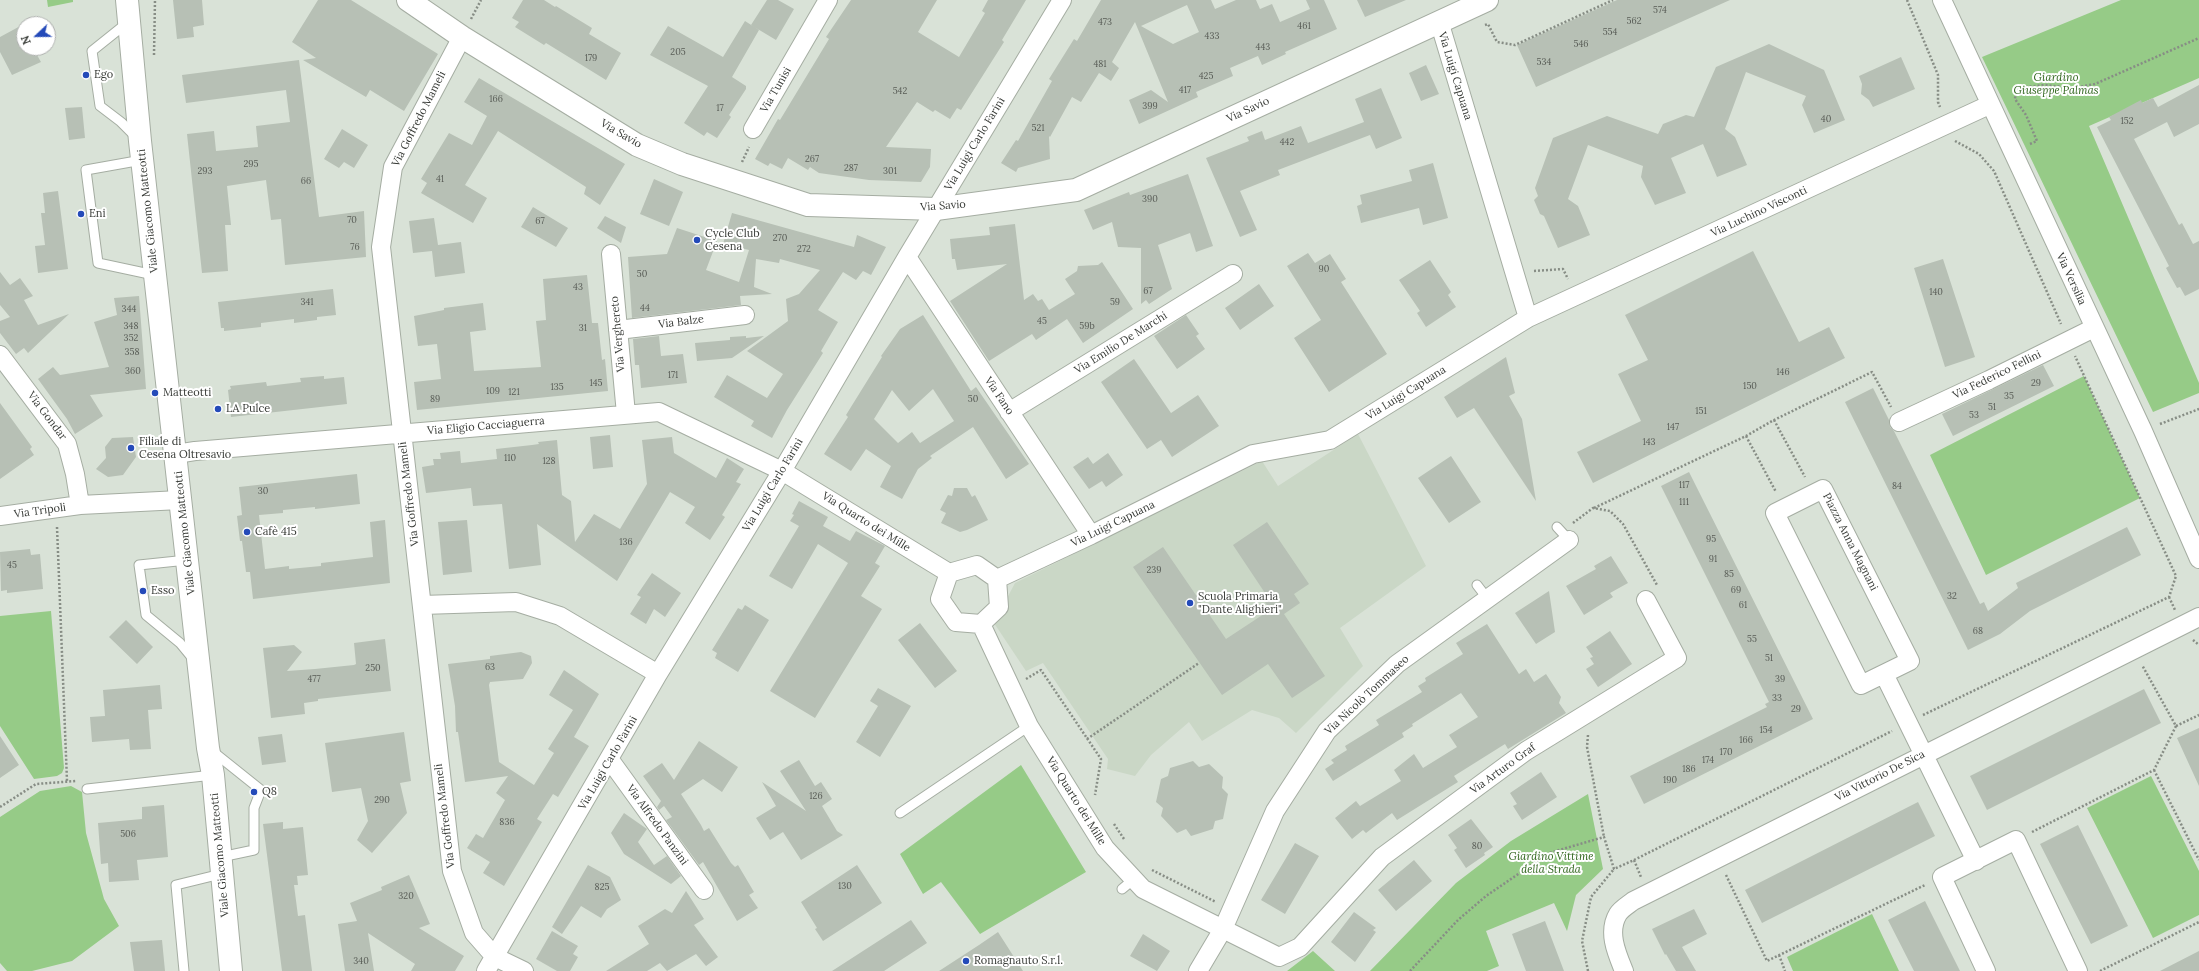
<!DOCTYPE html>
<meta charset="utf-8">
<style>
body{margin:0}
#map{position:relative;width:2199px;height:971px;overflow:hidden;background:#d9e2d7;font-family:Lora,serif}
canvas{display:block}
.north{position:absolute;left:16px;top:16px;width:40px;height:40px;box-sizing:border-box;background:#fff;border:1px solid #afb1af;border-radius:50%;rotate:248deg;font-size:11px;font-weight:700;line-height:16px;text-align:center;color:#383b37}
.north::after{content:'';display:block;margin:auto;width:14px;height:18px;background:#244ab9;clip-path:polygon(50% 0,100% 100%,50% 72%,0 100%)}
</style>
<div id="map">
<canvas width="2199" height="971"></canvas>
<div class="north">N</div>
</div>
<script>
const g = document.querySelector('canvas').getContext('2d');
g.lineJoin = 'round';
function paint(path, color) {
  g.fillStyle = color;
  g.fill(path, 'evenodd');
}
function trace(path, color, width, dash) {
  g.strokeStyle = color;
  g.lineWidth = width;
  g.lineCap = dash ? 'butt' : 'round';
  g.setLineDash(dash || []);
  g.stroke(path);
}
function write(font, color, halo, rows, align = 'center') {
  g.font = font + ' Lora,serif';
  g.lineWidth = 4;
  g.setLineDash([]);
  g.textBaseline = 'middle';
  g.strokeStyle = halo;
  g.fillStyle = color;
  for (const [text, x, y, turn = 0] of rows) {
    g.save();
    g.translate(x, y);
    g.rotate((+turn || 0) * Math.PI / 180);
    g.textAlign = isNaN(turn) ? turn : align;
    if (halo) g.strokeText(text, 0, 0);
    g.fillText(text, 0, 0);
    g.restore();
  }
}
const built = new Path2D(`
 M1358,434L1426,566L1340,628L1363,666L1296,733L1279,718L1252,710L1202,741L1189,722L1151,755L1135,776L1107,769L1108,759L1043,663L1026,671L994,623L1015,583L1262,461L1278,486Z`);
const green = new Path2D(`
 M47,0H73V2L48,7Z
 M2121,0H2199V78L2089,126L2199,383V393L2153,412L1982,57Z
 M2084,376L2140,498L1986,575L1930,455Z
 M51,611L64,768L62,773L57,776L34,779L0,726V616Z
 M1021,765L1086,872L980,934L941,882L923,894L900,854Z
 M2151,776L2199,871V915L2153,938L2087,808Z
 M71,786L82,792L86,833L104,899L119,926L72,961L32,971H7L0,963V817L40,791Z
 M1588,794L1603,869L1576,895L1567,931L1554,903L1486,931L1499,966L1487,971H1370L1456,883L1511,841Z
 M1872,914L1899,971H1793L1787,957Z
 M1313,951L1335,971H1287Z`);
const building = new Path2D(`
 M173,0H202L204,25L193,27L194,37L177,39Z
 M318,0H351L438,54L404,111L370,90L366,97L303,60L316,58L292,42Z
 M523,0H544L555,7L556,6L592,28L589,34L621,53L606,80L546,43L544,45L515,27L519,22L512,18Z
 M767,0H778L794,9L776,40L751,25Z
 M851,0H937L918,32L959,57L985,13L982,11L988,0H1026L1002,40L1004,42L961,110L957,108L950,119L935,110L933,112L917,102L886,147L931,149L930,167L921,182L869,180L819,173L810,167L808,170L788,158L782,169L770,163L768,166L755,159L778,119L780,120L829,39L826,37Z
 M1101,0H1211L1215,9L1236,0H1256L1260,9L1272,4L1280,22L1310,9L1306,0H1324L1337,29L1285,52L1286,54L1262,65L1258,56L1230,68L1233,76L1196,92L1198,97L1139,124L1129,100L1151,90L1168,102L1135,22L1112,62L1119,68L1111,81L1099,73L1081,102L1072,97L1050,137L1049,136L1050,159L1018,168L1016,172L1001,163L1016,140L1018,141L1052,81L1049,79L1074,39L1077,41ZM1187,5L1199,32L1173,44L1141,26Z
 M1357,0H1406L1365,17Z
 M1617,0H1730L1536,87L1517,45Z
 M745,21L759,30L732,77L746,86V89L729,115L731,117L717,138L707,132L704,136L684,123L708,86L650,55L668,26L723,57Z
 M24,24V48H33L41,62L12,75L0,52V37Z
 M1769,44L1824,70L1845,120L1814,133L1802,105L1806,96L1746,72L1725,129L1735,137L1747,165L1717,177L1703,144L1671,158L1686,193L1655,205L1641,177L1643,166L1588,145L1568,199L1578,206L1590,235L1558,248L1544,216L1540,214L1534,200L1538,196L1535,188L1553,138L1607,116L1658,134L1663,124L1686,115L1694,117L1716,67Z
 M1901,57L1915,89L1873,107L1869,100L1861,94L1862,84L1859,76Z
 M299,60L319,217L364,211L366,257L285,265L281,219L271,220L266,180L227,186L231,225H225L228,271L202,273L187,134L214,131L216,151L258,147L256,126L290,122L286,90L186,103L182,75Z
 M1426,65L1439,94L1421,101L1409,73Z
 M479,78L625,164L600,205L584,194L586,187L498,131L465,185L487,198L473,223L421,193L427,183L421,179L449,133L472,145L487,116L464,102Z
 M2199,85V124L2174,137L2167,122L2134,139L2179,225L2182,223L2193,244L2199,241V289L2185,296L2180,287L2177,288L2166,268L2169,266L2097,127L2111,120L2109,117L2141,100L2142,103L2153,98L2158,107Z
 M1381,88L1402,138L1376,149L1370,135L1278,170L1280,175L1240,191L1257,230L1240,237L1206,158L1249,141L1247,137L1262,131L1265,140L1301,126L1308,143L1364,122L1355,99Z
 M82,107L85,138L69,140L65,108Z
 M342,129L368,145L354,168L344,162L339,168L324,159Z
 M1433,163L1448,218L1423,225L1419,208L1361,223L1357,206L1362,204L1360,195L1412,181L1409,170Z
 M1188,174L1213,246L1196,252L1190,233L1158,245L1172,289L1149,304L1146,300L1141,304V248L1118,247L1112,222L1093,230L1084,210L1129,192L1130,195Z
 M654,179L683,192L669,226L640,214Z
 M58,191L68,269L38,273L35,246L45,245L41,213H45L43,193Z
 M533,207L568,228L556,247L521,227Z
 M732,213L854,247L857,235L886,247L871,275L863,271L856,280L843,272L818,310L838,322L821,351L823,353L787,410L772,438L751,426L754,421L714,397L727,375L767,398L783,374L747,351L788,321L786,299L799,294L820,270L780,259L779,263L756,259L754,287L772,294L740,296L741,305L632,318L628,257L667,254L677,228L717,241L706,270L739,282L749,250L723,244Z
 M605,216L626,227L621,243L597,228Z
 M434,218L438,245L461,242L465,273L435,277L432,251L413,253L409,221Z
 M1015,224L1024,300L1033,294L1038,301L1042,299L1049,310L1075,294L1065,279L1077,271L1078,266L1098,265L1102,262L1133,309L1083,343L1067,319L1036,340L1032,334L989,361L950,301L1007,264L957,270L955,259H952L950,239L990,235L989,227Z
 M1753,251L1799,342L1829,327L1845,358L1593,483L1577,452L1641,421L1618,374L1648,360L1625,315Z
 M1308,253L1315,263L1330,254L1346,279L1341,282L1387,354L1329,392L1294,338L1321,320L1287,266Z
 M1943,259L1975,357L1945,367L1914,268Z
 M1430,260L1451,292L1448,295L1456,307L1426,327L1417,313L1420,311L1399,280Z
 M0,272L10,285L20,278L33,296L24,300L38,325L69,314L28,353L24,348L16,354L0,333V321L10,317L0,305Z
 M587,275L592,323H598L602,360L605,359L608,391L417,410L414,382L441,379L437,344L418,346L414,316L444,310V308L483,303L486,330L470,332L474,371L541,367L536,321L546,320L543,279Z
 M1259,284L1274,306L1240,330L1225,308Z
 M333,289L336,315L317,317V320L294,323V319L261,323V327L224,331V328H221L218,302Z
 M139,296L146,389L90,395L103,416L75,434L67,419L38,379L53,367L60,375L109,367L94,322L117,315L114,298Z
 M923,315L971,391L976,387L1029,464L1006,479L973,427L930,456L932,458L918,469L902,499L880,487L891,466L866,449L851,471L824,454L848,417L846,415L882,357L881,356L900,329ZM933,389L954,421L920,443L912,432L898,443L874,419L892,390L909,411Z
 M1186,315L1199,334L1196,336L1205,349L1177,369L1154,336Z
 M659,336L661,356L683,354L687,383L641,388L639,365H635L633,339Z
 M746,336V338L764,336L732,358L697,361L695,343L730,340V337Z
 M1506,357L1515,393L1509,396L1522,419L1536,501L1474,408L1457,418L1444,397Z
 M1134,359L1171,413L1198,395L1219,426L1172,457L1161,440L1147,449L1101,382Z
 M2043,365L2054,386L1953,436L1942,414Z
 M324,376V379L344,377L347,404L231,417L228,390L231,389L230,386L266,382L267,386L301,382L300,378Z
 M1873,388L1889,420L1890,427L1894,431L1980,604L1984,602L1988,611L2018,588L2016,583L2127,527L2141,555L2030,611L2000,634L1968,650L1845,402Z
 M0,403L32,447L30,449L34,455L0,479Z
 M610,435L613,467L593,469L590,437Z
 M133,437L136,457L123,475L108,477L96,469L106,458L105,447L112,438Z
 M672,437L674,453L716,478L727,458L744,469L736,482L741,484L722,515L725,517L710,540L685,523L695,507L670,492L617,581L537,524L541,565L509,569L502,504L473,506L471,488L426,493L422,467L434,465L433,459H441L440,453L460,451L461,463L497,459L496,449L532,445L539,444L538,442L557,440L562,495L571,501L575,542L594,514L620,529L647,484L642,440Z
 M1108,453L1123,475L1106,487L1102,481L1089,489L1073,467L1088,457L1093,464Z
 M1451,456L1481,502L1449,523L1418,478Z
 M1689,472L1813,719L1644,804L1630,776L1767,707L1765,704L1769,702L1661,486Z
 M357,474L360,504L315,509V507L283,510V513L259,515L265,569L289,566V569L321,566V563L373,557L370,522L385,520L390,583L253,599L250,572H246L242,541H240L237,516L242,515L239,487Z
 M954,488H967L972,497L975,495L988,520L967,530L960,532L941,523L946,513L940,510L948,495L952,496Z
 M799,501L828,517L823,526L850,541L856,531L885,546L875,563L880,566L861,596L882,609L815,718L770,691L848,563L818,544L792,589L769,576L799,526L790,521L794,515L792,514Z
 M467,520L472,572L443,575L438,522Z
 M1267,522L1309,584L1294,594L1300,603L1284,614L1325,676L1292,698L1268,664L1222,695L1133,567L1163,547L1226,639L1270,610L1265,602L1269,599L1233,545Z
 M30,549L31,555L40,554L43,589L7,593V590L1,591L0,552Z
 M1611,556L1628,583L1610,593L1613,597L1584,615L1566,586L1596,569L1594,566Z
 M652,573L681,593L665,617L654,609L646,624L630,614L641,597L637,595Z
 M1549,591L1555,632L1536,644L1515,613Z
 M745,605L769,620L738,672L715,658L717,653L712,650L738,608L742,610Z
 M126,620L153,647L137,664L109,637Z
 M920,623L957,671L935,688L898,640Z
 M1487,624L1519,674L1526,669L1534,682L1546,674L1561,697L1559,703L1566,713L1508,749L1505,744L1454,776L1458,782L1397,820L1392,813L1366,833L1363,830L1352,839L1335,818L1356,801L1360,806L1401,781L1394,770L1414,754L1423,768L1457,747L1449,735L1478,717L1461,693L1412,724L1413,726L1402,733L1404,737L1333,781L1325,769L1334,763L1331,760L1347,750L1345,746L1379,725L1376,720L1422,692L1418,686L1426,681L1425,678L1463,654L1456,643Z
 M1610,631L1632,664L1598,687L1586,669L1594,664L1590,658L1593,657L1586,647Z
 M385,639L391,691L318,699V701L304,703L305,714L271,718L263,648L294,645L302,652L287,671L315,669L354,665L356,664L354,643Z
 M521,652L531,656L532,663L523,679L490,682L489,685L499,762L534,785L554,753L548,749L573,710L549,695L564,670L599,694L574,737L589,746L558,797L553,794L537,819L542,822L504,886L483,873L490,862L467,848L476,834L483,838L505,800L496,793L508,776L465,782L458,732H456L455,706L448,664L490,659V656Z
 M160,685L162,709L148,710L151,749L130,750L129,739L92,742L90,717L105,716L103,690Z
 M878,688L911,706L880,757L856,742L878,706L870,701Z
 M2144,689L2161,723L1987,810L1970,776Z
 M2199,728V786L2177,738Z
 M404,732L411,781L400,783L407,813L372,853L357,840L368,821L361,788L332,792L325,743Z
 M282,734L286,762L262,765L258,737Z
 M0,736L19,765L0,778Z
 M699,741L738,767L722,792L703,779L681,794L701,825L699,827L701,825L704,831L709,828L731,863L735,867L738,865L754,892L749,895L758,908L737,921L703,862L699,865L666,820L672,817L664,806L659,810L657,807L661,801L643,776L662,763L674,780Z
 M799,760L815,786L821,782L832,799L822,806L837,831L843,835L801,860L783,832L770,840L756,818L776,806L762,782L806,811L780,771Z
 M1193,761L1199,767L1209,764L1223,777L1222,788L1228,794L1223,819L1215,821L1213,829L1191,836L1186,829L1177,833L1161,816L1163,808L1156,802L1161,779L1168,776L1170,768Z
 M1541,772L1557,797L1522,820L1513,806L1517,804L1510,793Z
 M1918,802L1935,836L1762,923L1745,890Z
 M164,805L168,857L137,860L139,880L109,882L108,863L101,864L98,823L142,819V807Z
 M624,813L647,829L638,842L654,865L667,856L681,876L671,884L624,854L611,833Z
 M1471,819L1493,847L1484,853L1485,855L1466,868L1454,850L1457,848L1448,835Z
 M283,822V829L303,827L308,875L297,876L298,885H294L298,916L305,915L312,971H282L263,824Z
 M2078,825L2128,926L2091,944L2040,844Z
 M1295,843L1319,856L1285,914L1261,900Z
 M1414,860L1432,881L1396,911L1378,890Z
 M588,865L610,877L621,900L607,909L601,918L581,906L562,934L552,927Z
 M857,865L882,903L823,941L815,929L817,928L801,902Z
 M409,875L430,924L419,928L464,956L455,971H411L415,964L368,933L374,971H345L338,924L357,921L350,903L382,890L381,887Z
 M686,891L704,919L694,925L718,957L706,966L696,954L667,971L660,963L647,971H606L649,944L638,926L665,909L672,913Z
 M1925,901L1960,971H1914L1888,920Z
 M1694,909L1707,934L1682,947L1696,971H1676L1666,954L1665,955L1652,929Z
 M1354,912L1376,928L1373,930L1376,932L1355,962L1331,942Z
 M911,920L927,943L884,971H832Z
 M1545,921L1564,971H1526L1512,934Z
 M552,931L578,946L573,954L578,957L570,971H557L536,959Z
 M998,932L1023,971H939L979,945Z
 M1143,934L1170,951L1157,971L1130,956Z
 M162,940L165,971H134L130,942Z
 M2199,951V971H2160Z`);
const path = new Path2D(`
 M1907,0L1938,75V102L1940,107
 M471,19L481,0
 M1485,25L1488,24L1497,42L1515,45L1613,0
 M154,55L155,0
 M1955,141L1979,154L1994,171L2061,324
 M2030,144L2037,141L2026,115L2015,99L2016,88L2045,85L2073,88L2095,84L2199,38
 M742,162L749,147
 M1534,271L1563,269L1568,279
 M1774,420L1805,477
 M2160,424L2199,409
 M1746,436L1776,492
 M1594,508L1746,436L1774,420L1872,372L1891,407
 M1573,523L1593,508L1610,511L1623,524L1657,585
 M57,527L67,781
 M2169,597L2175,610
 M2193,640L2199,645
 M1026,679L1041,670L1101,759L1095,795
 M1923,715L2169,597L2176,576L2075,356
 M2176,726L2199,715
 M1588,735L1587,747L1604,837
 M1087,739L1199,663
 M2154,770L2199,860
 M0,807L36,784L76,781
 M1114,824L1124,839
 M2032,832L2154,770L2176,726L2142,665
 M1634,860L1892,731
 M1152,870L1216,902
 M1726,875L1767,961L1925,885
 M1779,955L1785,971
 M1410,971L1458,920L1486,896L1549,853L1604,837L1614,869L1634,860L1641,877
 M1588,971L1582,941L1591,897L1614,869
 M2100,971L2199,922`);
const service = new Path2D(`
 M127,23L92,51L100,106L121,122L136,137
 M142,160L86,170L98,263L154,275
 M1557,527L1569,540
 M187,560L139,565L146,615L180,643L194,660
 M1477,585L1487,598
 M211,750L261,790L254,808V850L221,857
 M87,789L213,775
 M900,813L1029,726
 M1122,889L1134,879
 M184,971L176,885L221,874`);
const minor = new Path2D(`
 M1942,0L2143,431L2199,559
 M1439,21L1528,318
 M462,37L393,167L381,247L452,871L474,933L495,957L524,971
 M753,129L828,0
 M611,254L626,414
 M907,257L1091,535
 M618,330L745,315
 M0,355L67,444L75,474L80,505
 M1009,412L1233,274
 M1899,422L1989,380L2094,328
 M176,454L195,451L659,412L782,471L949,573
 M1823,489L1910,661L1861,685L1775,513Z
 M0,516L80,505L180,500
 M977,565L997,579L999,607L981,624L956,622L940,599L949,573Z
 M997,579L1091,535L1253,454L1330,440L1528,318L1989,105
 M422,605L516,602L560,616L658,674
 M981,624L1029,726L1105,848L1143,889L1279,957L1300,947L1382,857L1526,751L1677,658L1646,600
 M1884,674L1976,861
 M610,760L704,890
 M486,971L658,674L782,471L907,257L1062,0
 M1198,971L1223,929L1275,811L1327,731L1397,664L1569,540
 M1624,971C1617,954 1607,932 1618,914C1621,909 1628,905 1633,901L2199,617
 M1986,971L1942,877L2016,840L2078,971`);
const tertiary = new Path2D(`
 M408,0L462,37L637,145L682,164L808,205L936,209L1076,190L1487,0`);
const secondary = new Path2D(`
 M127,0L140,141L208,748L213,775L231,971`);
const markers = [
 [86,75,4,"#244ab9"],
 [81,214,4,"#244ab9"],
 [697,240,4,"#244ab9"],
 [155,393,4,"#244ab9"],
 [218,409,4,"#244ab9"],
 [131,448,4,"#244ab9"],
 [247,532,4,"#244ab9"],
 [143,591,4,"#244ab9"],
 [1190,603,4,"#244ab9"],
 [254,792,4,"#244ab9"],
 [966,961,4,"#244ab9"]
];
const numberNames = [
 ["574",1660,10],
 ["562",1634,21],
 ["473",1105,22],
 ["461",1304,26],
 ["554",1610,32],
 ["433",1212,36],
 ["546",1581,44],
 ["443",1263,47],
 ["205",678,52],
 ["179",591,58],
 ["534",1544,62],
 ["481",1100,64],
 ["425",1206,76],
 ["417",1185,90],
 ["542",900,91],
 ["166",496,99],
 ["399",1150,106],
 ["17",720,108],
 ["40",1826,119],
 ["152",2127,121],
 ["521",1038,128],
 ["442",1287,142],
 ["267",812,159],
 ["295",251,164],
 ["287",851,168],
 ["293",205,171],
 ["301",890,171],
 ["41",440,179],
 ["66",306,181],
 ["390",1150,199],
 ["70",352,220],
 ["67",540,221],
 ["270",780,238],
 ["76",355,247],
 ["272",804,249],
 ["90",1324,269],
 ["50",642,274],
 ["43",578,287],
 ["67",1148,291],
 ["140",1936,292],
 ["341",307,302],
 ["59",1115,302],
 ["44",645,308],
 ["344",129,309],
 ["45",1042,321],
 ["348",131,326],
 ["59b",1087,326],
 ["31",583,328],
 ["352",131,338],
 ["358",132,352],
 ["360",133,371],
 ["146",1783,372],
 ["171",673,375],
 ["145",596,383],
 ["29",2036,383],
 ["150",1750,386],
 ["135",557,387],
 ["109",493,391],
 ["121",514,392],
 ["35",2009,396],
 ["89",435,399],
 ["50",973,399],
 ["51",1992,407],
 ["151",1701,411],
 ["53",1974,415],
 ["147",1673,427],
 ["143",1649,442],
 ["110",510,458],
 ["128",549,461],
 ["117",1684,485],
 ["84",1897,486],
 ["30",263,491],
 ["111",1684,502],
 ["95",1711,539],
 ["136",626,542],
 ["91",1713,559],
 ["45",12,565],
 ["239",1154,570],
 ["85",1729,574],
 ["69",1736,590],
 ["32",1952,596],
 ["61",1743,605],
 ["68",1978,631],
 ["55",1752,639],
 ["51",1769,658],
 ["63",490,667],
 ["250",373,668],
 ["477",314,679],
 ["39",1780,679],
 ["33",1777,698],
 ["29",1796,709],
 ["154",1766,730],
 ["166",1746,740],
 ["170",1726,752],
 ["174",1708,760],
 ["186",1689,769],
 ["190",1670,780],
 ["126",816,796],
 ["290",382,800],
 ["836",507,822],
 ["506",128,834],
 ["80",1477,846],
 ["130",845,886],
 ["825",602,887],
 ["320",406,896],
 ["340",361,961]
];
const poiNames = [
 ["Ego",94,75],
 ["Eni",89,214],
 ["Cycle Club",705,234],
 ["Cesena",705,247],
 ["Matteotti",163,393],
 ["LA Pulce",226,409],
 ["Filiale di",139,442],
 ["Cesena Oltresavio",139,455],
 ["Cafè 415",255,532],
 ["Esso",151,591],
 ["Scuola Primaria",1198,597],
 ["\"Dante Alighieri\"",1198,610],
 ["Q8",262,792],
 ["Romagnauto S.r.l.",974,961]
];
const streetNames = [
 ["Via Luigi Capuana",1455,76,73],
 ["Via Tunisi",776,90,-60],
 ["Via Savio",1248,110,-25],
 ["Via Goffredo Mameli",419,119,-63],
 ["Via Savio",621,134,30],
 ["Via Luigi Carlo Farini",975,144,-59],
 ["Via Savio",943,206,-4],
 ["Viale Giacomo Matteotti",148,211,-96],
 ["Via Luchino Visconti",1759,212,-25],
 ["Via Versilia",2071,279,65],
 ["Via Balze",681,322,-7],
 ["Via Verghereto",618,334,-95],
 ["Via Emilio De Marchi",1121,343,-32],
 ["Via Federico Fellini",1997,375,-26],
 ["Via Luigi Capuana",1406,393,-32],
 ["Via Fano",999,396,56],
 ["Via Gondar",47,416,53],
 ["Via Eligio Cacciaguerra",486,426,-5],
 ["Via Luigi Carlo Farini",773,485,-59],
 ["Via Goffredo Mameli",409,494,-97],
 ["Via Tripoli",40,511,-8],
 ["Via Quarto dei Mille",866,522,32],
 ["Via Luigi Capuana",1113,524,-26],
 ["Viale Giacomo Matteotti",185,533,-96],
 ["Piazza Anna Magnani",1850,542,63],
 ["Via Nicolò Tommaseo",1367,695,-43],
 ["Via Luigi Carlo Farini",608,763,-60],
 ["Via Arturo Graf",1503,769,-36],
 ["Via Vittorio De Sica",1880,776,-27],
 ["Via Quarto dei Mille",1076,801,58],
 ["Via Goffredo Mameli",445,816,-97],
 ["Via Alfredo Panzini",657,825,54],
 ["Viale Giacomo Matteotti",220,855,-95]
];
const parkNames = [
 ["Giardino",2056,78],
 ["Giuseppe Palmas",2056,91],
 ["Giardino Vittime",1551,857],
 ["della Strada",1551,870]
];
paint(built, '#cad7c6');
paint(green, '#96cb87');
paint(building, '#b7c0b5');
trace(service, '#a5ada2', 11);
trace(minor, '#a5ada2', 20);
trace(tertiary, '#a5ada2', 24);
trace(secondary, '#a5ada2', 24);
trace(path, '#878d85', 2.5, [2, 2]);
trace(service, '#fff', 9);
trace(minor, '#fff', 18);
trace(tertiary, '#fff', 22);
trace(secondary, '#fff', 22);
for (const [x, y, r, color] of markers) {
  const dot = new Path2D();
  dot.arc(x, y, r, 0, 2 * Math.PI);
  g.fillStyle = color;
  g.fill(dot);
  trace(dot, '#fff', 1.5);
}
write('9px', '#585c56', null, numberNames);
write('11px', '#383b37', '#fff', poiNames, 'left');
write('11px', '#383b37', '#fff', streetNames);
write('italic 11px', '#2f651c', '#fff', parkNames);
</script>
